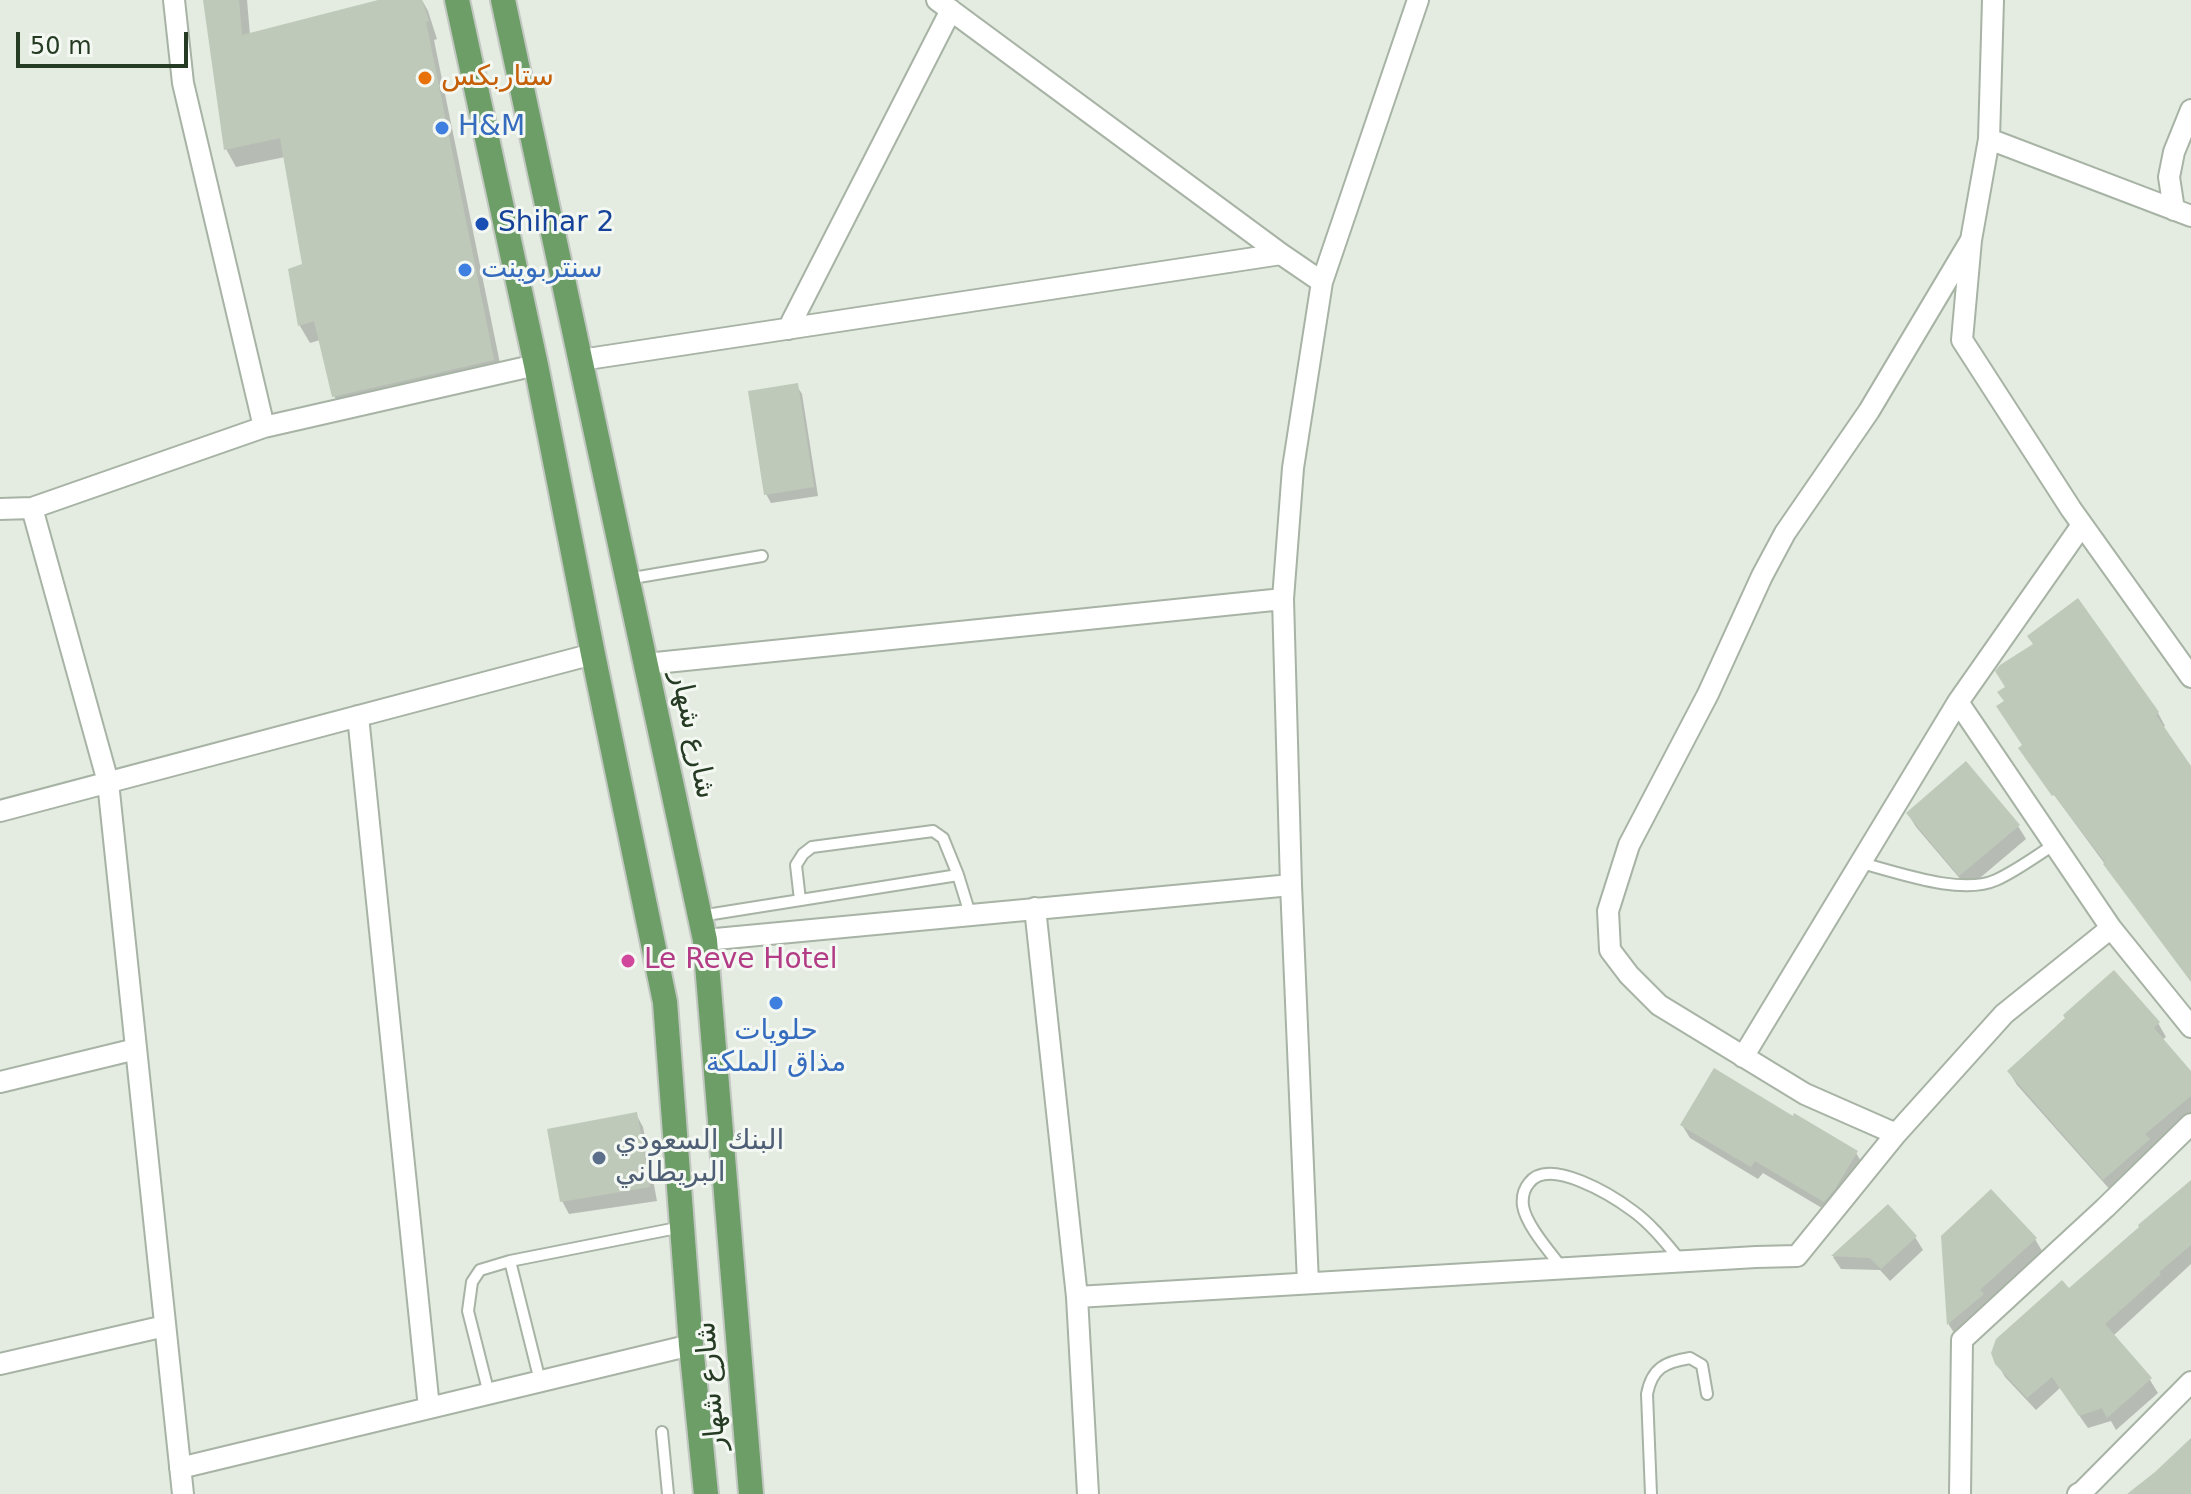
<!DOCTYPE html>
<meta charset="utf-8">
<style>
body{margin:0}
#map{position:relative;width:2191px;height:1494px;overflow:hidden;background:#e4ebe1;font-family:"DejaVu Sans",sans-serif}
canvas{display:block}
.scale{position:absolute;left:16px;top:32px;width:172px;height:36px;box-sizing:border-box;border:4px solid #253b23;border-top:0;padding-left:10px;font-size:24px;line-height:28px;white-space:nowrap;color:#253b23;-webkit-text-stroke:6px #f4f8f2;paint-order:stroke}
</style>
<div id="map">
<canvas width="2191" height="1494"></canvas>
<div class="scale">50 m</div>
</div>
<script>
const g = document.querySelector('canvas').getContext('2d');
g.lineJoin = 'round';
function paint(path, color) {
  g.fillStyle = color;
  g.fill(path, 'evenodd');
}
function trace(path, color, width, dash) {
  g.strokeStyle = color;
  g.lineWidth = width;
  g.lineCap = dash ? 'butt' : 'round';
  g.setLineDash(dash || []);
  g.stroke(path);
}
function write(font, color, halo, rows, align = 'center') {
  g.font = font + ' "DejaVu Sans",Vazirmatn,sans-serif';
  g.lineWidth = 6;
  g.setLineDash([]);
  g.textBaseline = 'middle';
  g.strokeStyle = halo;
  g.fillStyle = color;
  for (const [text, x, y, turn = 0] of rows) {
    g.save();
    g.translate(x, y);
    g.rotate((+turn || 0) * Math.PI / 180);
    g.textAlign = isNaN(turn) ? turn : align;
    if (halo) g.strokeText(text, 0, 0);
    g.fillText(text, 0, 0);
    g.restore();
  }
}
const shadow = new Path2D(`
 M205,0H247L250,35L389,0H422L428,11L437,39L434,40L503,378L344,414L334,396L320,340L310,343L300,326L290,270L305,266L285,157L236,167L226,149Z
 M797,386L802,394L818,496L771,503L766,494Z
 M2158,713L2165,726L2162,728L2191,770V981L2029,761L2023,746Z
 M1908,814L2018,826L2026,839L1968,888L1916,827Z
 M2158,1023L2166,1037L2162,1040L2191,1075V1115L2152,1147L2156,1154L2112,1192L2017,1085L2009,1072Z
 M636,1114L643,1127L657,1201L569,1214L562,1201Z
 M1793,1118L1856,1153L1864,1166L1832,1214L1763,1173L1758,1179L1690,1138L1682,1125Z
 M2191,1183V1264L2113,1336L2150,1380L2158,1393L2116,1430L2111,1421L2088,1428L2060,1388L2036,1410L2005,1377L1997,1363L2069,1291Z
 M1888,1207L1915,1237L1923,1250L1890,1281L1880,1270L1841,1269L1833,1257Z
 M1943,1237L2035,1239L2042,1251L1986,1303L1989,1308L1956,1336L1949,1325Z`);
const building = new Path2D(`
 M203,0H239L242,35L378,0H422L429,21L426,22L494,360L332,397L314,321L298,326L288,269L302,264L280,138L224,150Z
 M798,383L814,487L764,495L748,391Z
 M2078,598L2159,712L2156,715L2191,766V982L2103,864L2105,862L2054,795L2052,796L2018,748L2022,745L1996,706L2004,701L1997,692L2005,687L1995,671L2000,665L2033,644L2027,636Z
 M1966,761L2020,825L1959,876L1906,813Z
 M2114,970L2160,1022L2154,1028L2191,1071V1096L2145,1134L2150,1139L2103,1180L2007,1071L2065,1018L2063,1015Z
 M1714,1068L1793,1116L1794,1113L1858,1151L1835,1189L1824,1202L1755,1161L1751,1167L1680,1125Z
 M637,1112L650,1187L560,1202L547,1129Z
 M2191,1180V1245L2159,1272L2161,1274L2105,1324L2152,1378L2107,1418L2102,1408L2079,1416L2052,1377L2027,1398L1995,1364L1991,1353L1996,1339L2062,1280L2069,1288L2139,1227L2138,1225Z
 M1991,1189L2037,1238L1980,1290L1984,1294L1947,1325L1941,1236Z
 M1888,1204L1917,1236L1881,1269L1870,1258L1831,1256Z
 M2191,1438V1494H2127L2155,1472Z`);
const service = new Path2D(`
 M627,579L762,556
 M1861,863C1897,872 1961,896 1996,880C2016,871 2036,856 2055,844
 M800,900L796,865L803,854L812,847L933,831L943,838L958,875
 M700,916L958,875L970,914
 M510,1261L540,1381
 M1562,1268C1550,1252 1526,1225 1523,1206C1522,1198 1524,1189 1529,1183C1549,1156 1613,1196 1633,1211C1651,1224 1666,1243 1680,1260
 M489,1394L468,1311L472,1282L480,1270L510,1261L682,1227
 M662,1432L668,1494
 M1651,1494L1647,1394C1652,1368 1665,1362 1690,1358L1702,1365L1707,1394`);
const minor = new Path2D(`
 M174,0L183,83L264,427
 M937,0L1281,254L1322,282L1293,468L1283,599L1291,885L1308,1283
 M1989,139L1993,0
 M2174,210L2169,177L2174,152L2191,110
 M2191,216L1989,139L1971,240L1962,340L2071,509L2191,677
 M1322,282L1418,0
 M788,329L951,10
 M581,360L1281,254
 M32,508L264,427L536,365
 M0,509L32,508L108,782L183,1494
 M2082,525L1958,702L2111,928L2191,1027
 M646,664L1283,599
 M358,716L429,1408
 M0,811L593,654
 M1035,908L1077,1297L1088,1494
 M705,940L1291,885
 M1743,1057L1958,702
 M0,1082L136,1049
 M1896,1134L1805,1094L1659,1005L1629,975L1610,950L1608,911L1629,845L1708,694L1762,576L1785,533L1869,411L1971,240
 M1077,1297L1756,1257L1797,1256L1896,1134L2004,1014L2111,928
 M0,1364L165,1326
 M180,1468L691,1345
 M1960,1494L1962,1340L2105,1208L2191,1124
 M2078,1494L2082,1492L2191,1382`);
const primary = new Path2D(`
 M457,0L536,365L593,654L665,1002L691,1345L706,1494
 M503,0L705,940L751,1494`);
const markers = [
 [425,78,8,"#e8710a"],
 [442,128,8,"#3f7fe0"],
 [482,224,8,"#1a4fb4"],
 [465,270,8,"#3f7fe0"],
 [628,961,8,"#d1479c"],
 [776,1003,8,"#3f7fe0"],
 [599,1158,8,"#5c6f8a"]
];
const foodNames = [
 ["ستاربكس",441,78]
];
const shopNames = [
 ["H&M",458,128],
 ["سنتربوينت",481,270],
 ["حلويات",776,1032,"center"],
 ["مذاق الملكة",776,1064,"center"]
];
const transitNames = [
 ["Shihar 2",498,224]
];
const streetNames = [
 ["شارع شهار",692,735,78],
 ["شارع شهار",712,1386,-95]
];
const hotelNames = [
 ["Le Reve Hotel",644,961]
];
const serviceNames = [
 ["البنك السعودي",615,1142],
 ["البريطاني",615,1174]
];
paint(shadow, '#0003');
paint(building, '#bec9ba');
trace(service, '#a7b3a4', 14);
trace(minor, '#a7b3a4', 24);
trace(primary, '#c2c8c1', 28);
trace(service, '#fff', 10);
trace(minor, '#fff', 20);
trace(primary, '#6d9e68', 24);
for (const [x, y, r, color] of markers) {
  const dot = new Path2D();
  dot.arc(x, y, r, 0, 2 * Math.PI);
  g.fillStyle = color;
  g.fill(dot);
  trace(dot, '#f4f8f2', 3);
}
write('28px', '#c56008', '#f4f8f2', foodNames, 'left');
write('28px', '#366cbe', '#f4f8f2', shopNames, 'left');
write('28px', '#164399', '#f4f8f2', transitNames, 'left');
write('28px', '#253b23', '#f4f8f2', streetNames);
write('28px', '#b23c85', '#f4f8f2', hotelNames, 'left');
write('28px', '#4e5e75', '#f4f8f2', serviceNames, 'left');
</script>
